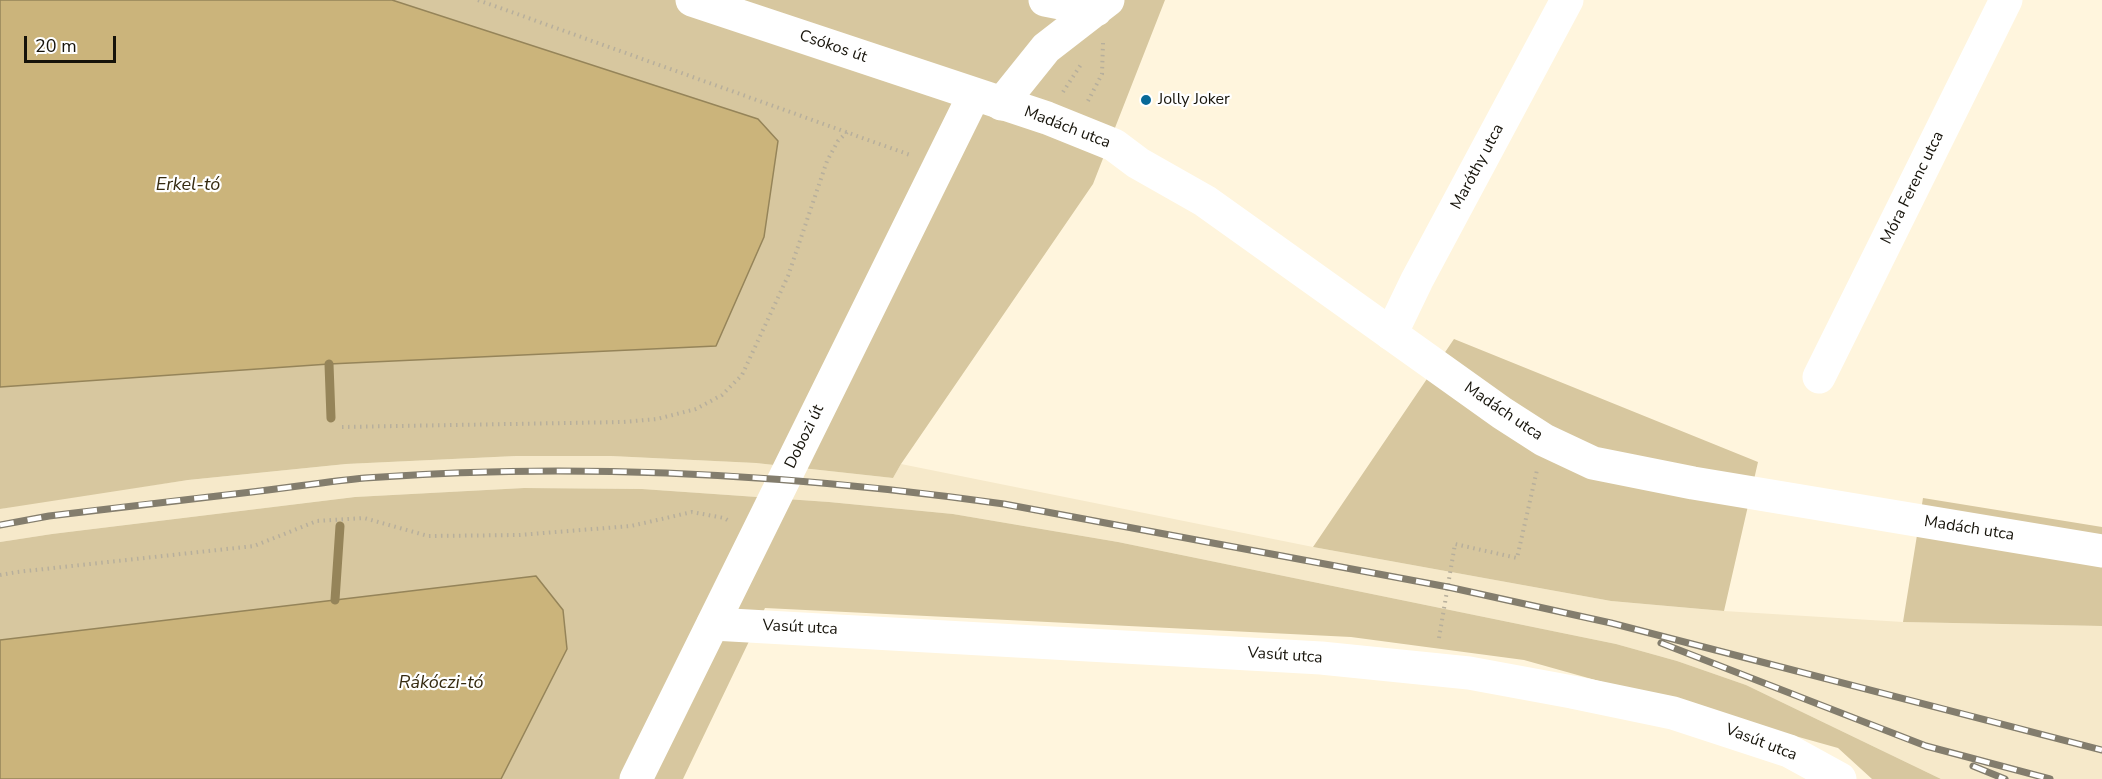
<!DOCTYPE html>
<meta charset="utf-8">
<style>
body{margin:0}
#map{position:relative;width:2102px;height:779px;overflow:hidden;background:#fff5dd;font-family:"Nunito Sans",sans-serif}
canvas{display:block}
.scale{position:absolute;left:24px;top:36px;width:92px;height:27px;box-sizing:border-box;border:3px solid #16130a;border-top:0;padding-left:8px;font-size:18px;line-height:21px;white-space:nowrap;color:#16130a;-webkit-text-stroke:4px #fff;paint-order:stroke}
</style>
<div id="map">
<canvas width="2102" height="779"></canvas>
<div class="scale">20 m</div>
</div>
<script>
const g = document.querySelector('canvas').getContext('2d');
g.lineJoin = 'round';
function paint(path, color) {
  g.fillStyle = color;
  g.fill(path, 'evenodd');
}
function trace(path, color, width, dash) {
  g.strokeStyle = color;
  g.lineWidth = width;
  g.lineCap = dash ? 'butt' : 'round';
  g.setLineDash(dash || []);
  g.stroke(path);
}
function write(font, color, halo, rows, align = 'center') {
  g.font = font + ' "Nunito Sans",sans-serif';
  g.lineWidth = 4.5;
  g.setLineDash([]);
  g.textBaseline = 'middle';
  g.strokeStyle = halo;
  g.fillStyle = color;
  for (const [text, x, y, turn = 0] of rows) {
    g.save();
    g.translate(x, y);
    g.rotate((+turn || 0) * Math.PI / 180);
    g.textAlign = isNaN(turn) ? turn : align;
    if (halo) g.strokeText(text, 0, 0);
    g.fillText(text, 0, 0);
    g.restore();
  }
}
const built = new Path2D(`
 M516,456H611L756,463L893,478L901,464L1313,547L1611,601L1724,611L1903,622L2102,626V779H1941L1746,685L1677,661L1616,644L1118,542L953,514L829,502L642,489L524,488L355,497L52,534L0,542V509L34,502L188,480L346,464Z`);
const green = new Path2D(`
 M0,0H1165L1093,184L901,464L893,478L756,463L611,456H516L346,464L188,480L0,509Z
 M1454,339L1758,462L1724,611L1611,601L1313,547Z
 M524,488L642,489L829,502L953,514L1118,542L1616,644L1677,661L1746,685L1941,779H1872L1838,748L1524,660L1351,637L765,608L683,779H0V542L52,534L355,497Z
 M1923,498L2102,527V626L1903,622Z`);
const water = new Path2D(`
 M0,0H392L758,119L778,141L764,237L716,346L329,364L0,387Z
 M536,576L563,610L567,649L501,779H0V640Z`);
const stream = new Path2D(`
 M329,364L331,418
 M335,600L340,526`);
const path = new Path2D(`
 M478,0L910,155
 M1063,92L1082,63
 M1088,101L1102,74L1103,43
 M342,427L623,422L657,419L696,409L722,395L742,375L788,276L827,161L838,141L847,132
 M0,575L17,572L254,546L317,521L364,518L428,536L519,535L631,526L692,512L724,518L729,521
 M1439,638L1455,544L1517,558L1537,470`);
const minor = new Path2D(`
 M1045,0L1096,10
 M1001,104L1046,48L1108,0
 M1391,334L1417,280L1567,0
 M1819,377L2006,0
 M713,624L1321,658L1469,673L1572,692L1673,713L1789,751L1840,779`);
const secondary = new Path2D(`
 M692,0L1047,118L1114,145L1138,163L1205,201L1502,413L1544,440L1593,463L1693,483L2102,551
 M636,779L974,95`);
const rail = new Path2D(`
 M0,525L49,516C120,507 190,499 260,491C295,487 330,481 365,478C578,462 793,474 1004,504L1448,587L1611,623L2102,750
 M1661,643L1926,746L2050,779
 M1973,766L2005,779`);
const markers = [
 [1146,100,6,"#086998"]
];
const streetNames = [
 ["Csókos út",833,47,19],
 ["Madách utca",1067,128,21],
 ["Maróthy utca",1478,167,-62],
 ["Móra Ferenc utca",1913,188,-64],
 ["Madách utca",1503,412,34],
 ["Dobozi út",805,437,-64],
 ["Madách utca",1969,529,9],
 ["Vasút utca",800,628,3],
 ["Vasút utca",1285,656,4],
 ["Vasút utca",1761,743,21]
];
const poiNames = [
 ["Jolly Joker",1158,100]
];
const waterNames = [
 ["Erkel-tó",188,186],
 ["Rákóczi-tó",441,684]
];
paint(built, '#f6e9ca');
paint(green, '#d7c79f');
paint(water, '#cbb47b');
trace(water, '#958459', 1.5);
trace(stream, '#958459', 9);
trace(path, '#b7af9c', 4, [1.5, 4.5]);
trace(minor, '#fff', 33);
trace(secondary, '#fff', 33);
trace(rail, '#837d6d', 7);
trace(rail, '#fff', 4.5, [14]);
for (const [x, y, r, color] of markers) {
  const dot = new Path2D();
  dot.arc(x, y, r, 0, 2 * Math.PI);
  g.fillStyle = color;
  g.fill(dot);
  trace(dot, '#fff', 2);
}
write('16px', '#16130a', '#fff', streetNames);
write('16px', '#16130a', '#fff', poiNames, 'left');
write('italic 18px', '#352a10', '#fff', waterNames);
</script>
